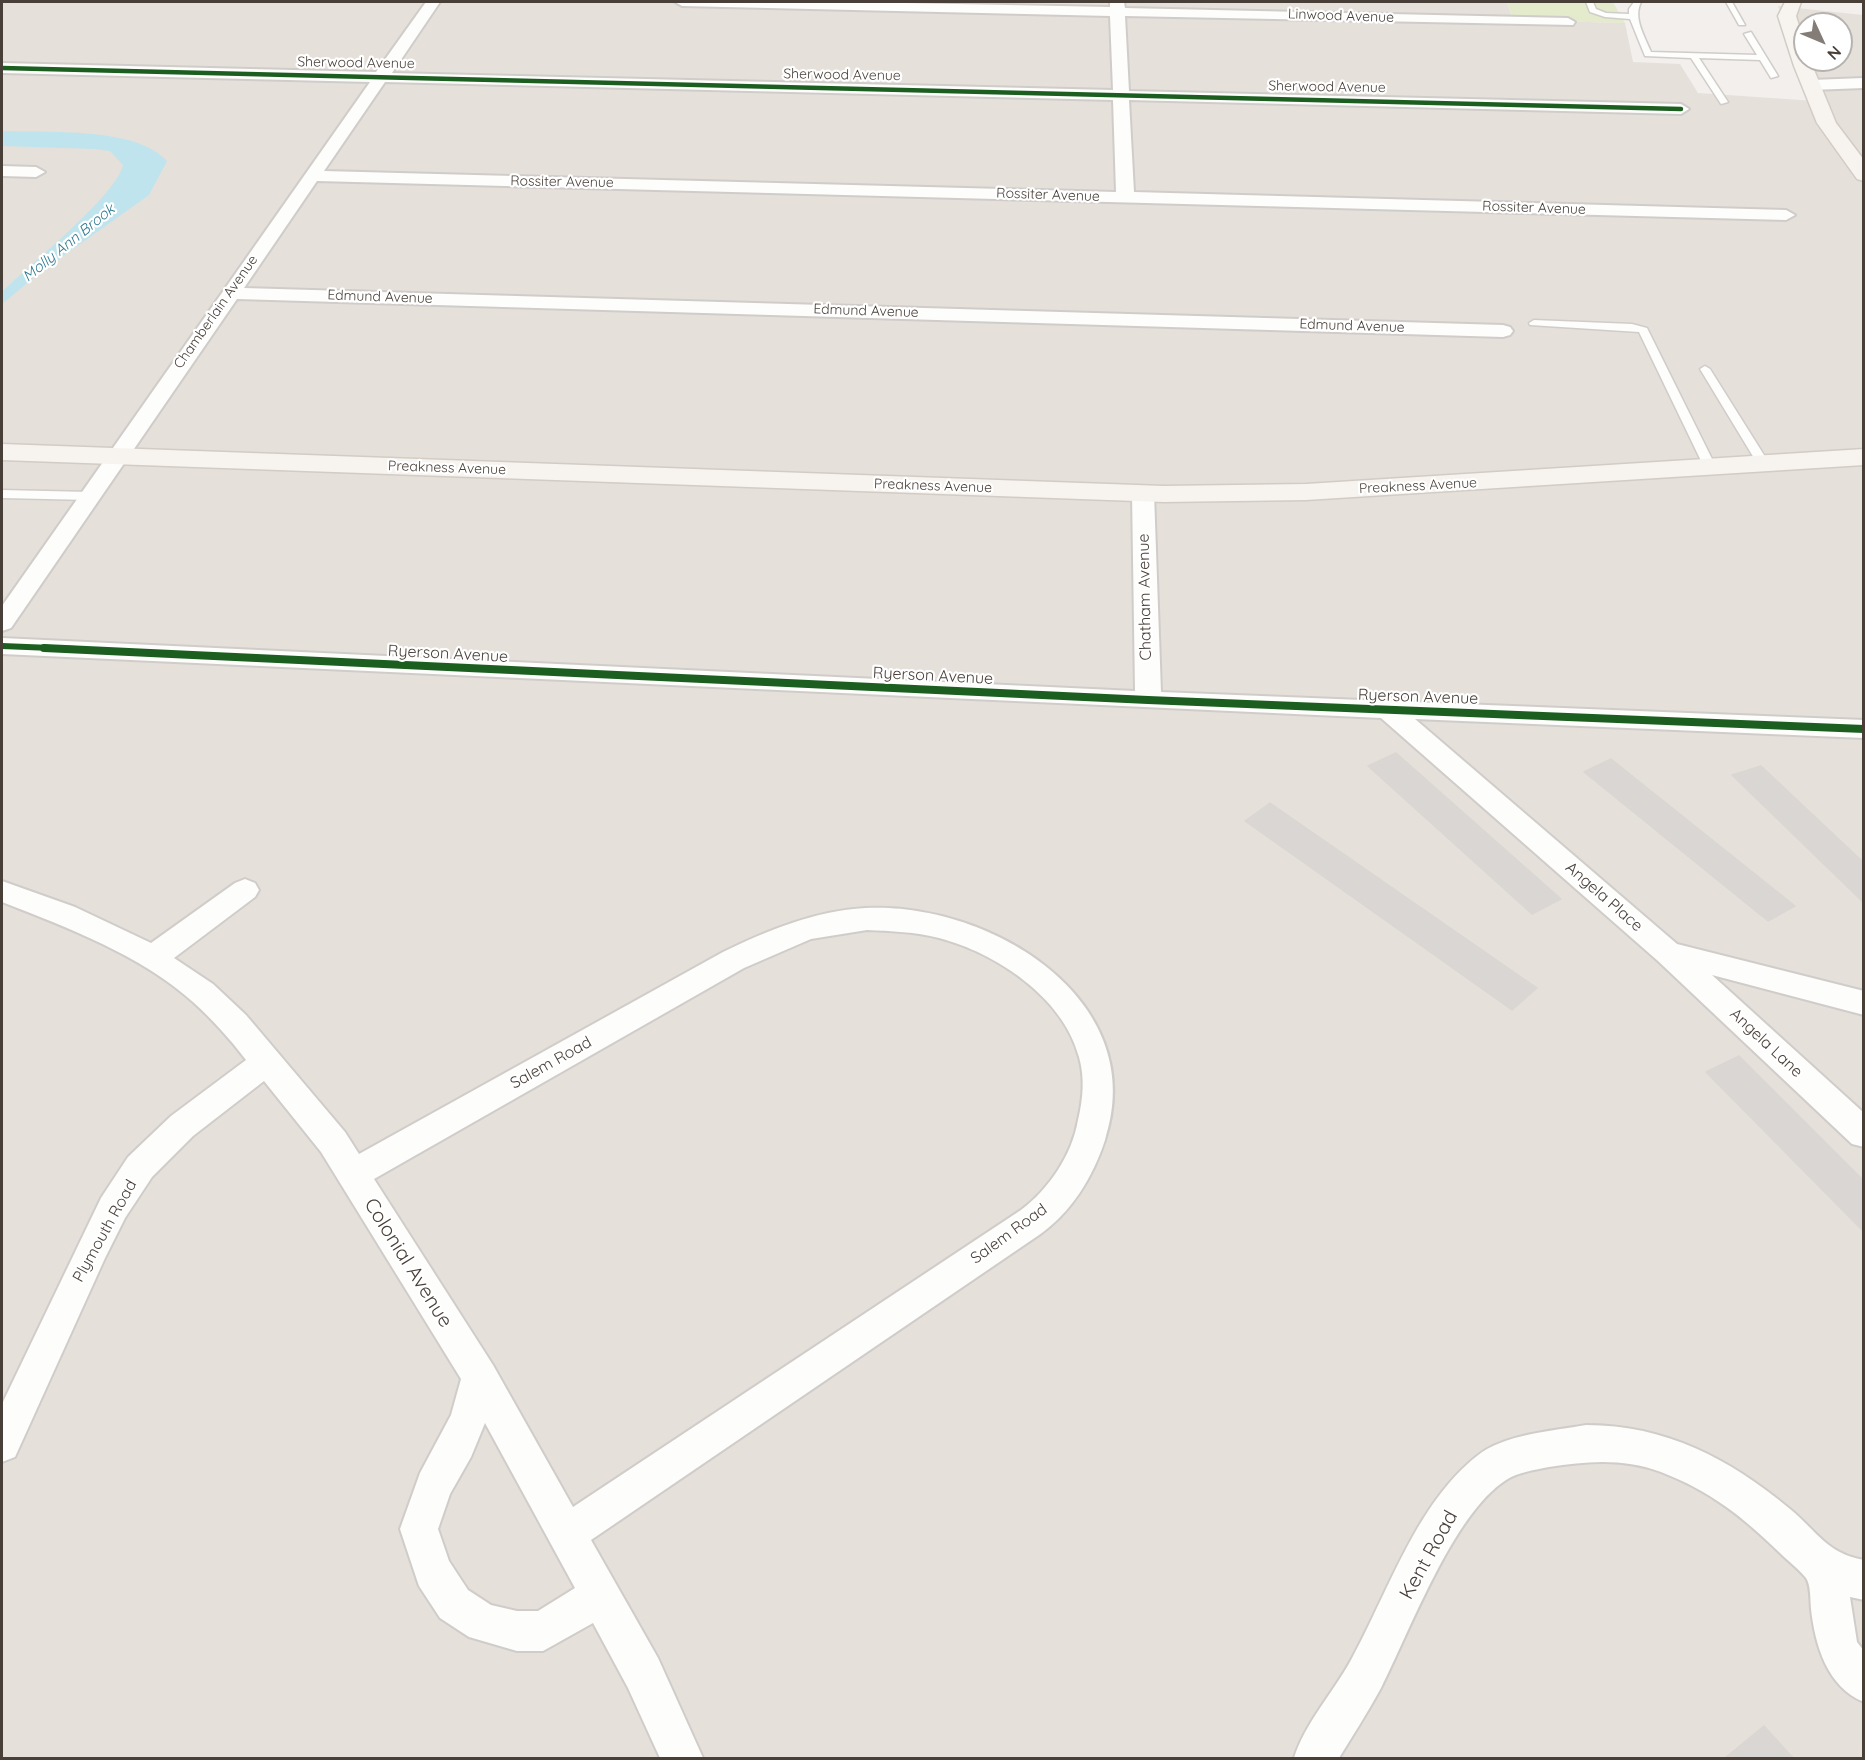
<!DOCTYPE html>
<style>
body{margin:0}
#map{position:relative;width:1865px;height:1760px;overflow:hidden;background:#f2efec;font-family:Quicksand,sans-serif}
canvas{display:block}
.frame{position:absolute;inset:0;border:3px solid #483f38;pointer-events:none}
.north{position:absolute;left:1793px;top:12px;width:60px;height:60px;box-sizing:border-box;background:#fff;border:2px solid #b6b2af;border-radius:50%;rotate:134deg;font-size:16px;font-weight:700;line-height:24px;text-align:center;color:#483f38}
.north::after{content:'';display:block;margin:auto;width:21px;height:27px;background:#847d77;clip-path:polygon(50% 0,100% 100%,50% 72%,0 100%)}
</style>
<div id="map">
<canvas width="1865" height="1760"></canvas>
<div class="frame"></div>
<div class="north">N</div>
</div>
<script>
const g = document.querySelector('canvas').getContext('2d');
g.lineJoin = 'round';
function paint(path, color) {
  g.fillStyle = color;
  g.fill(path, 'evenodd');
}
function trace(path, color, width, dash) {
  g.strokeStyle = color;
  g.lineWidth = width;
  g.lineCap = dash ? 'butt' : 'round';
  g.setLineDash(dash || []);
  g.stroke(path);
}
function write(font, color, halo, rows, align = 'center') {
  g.font = font + ' Quicksand,sans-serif';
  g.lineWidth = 4.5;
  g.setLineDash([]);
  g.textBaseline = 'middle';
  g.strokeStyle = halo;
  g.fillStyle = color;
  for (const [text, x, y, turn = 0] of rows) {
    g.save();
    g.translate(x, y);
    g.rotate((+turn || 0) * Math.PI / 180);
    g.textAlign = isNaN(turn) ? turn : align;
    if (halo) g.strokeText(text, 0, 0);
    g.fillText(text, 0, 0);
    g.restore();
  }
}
const residential = new Path2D(`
 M2,2H1507L1513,20L1625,23L1633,62L1680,64L1698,93L1815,101L1778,6L1863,15V1758H2ZM1805,24H1841V60H1805Z`);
const green = new Path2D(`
 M1507,2H1613L1625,23L1513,20Z`);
const water = new Path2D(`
 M2,131C47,133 135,126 167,161L149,195L38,274L2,304V292C27,267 117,195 123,165L110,151L95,149L2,146Z`);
const building = new Path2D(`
 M1396,753L1561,899L1532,914L1368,766Z
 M1611,759L1795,906L1768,921L1584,772Z
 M1761,766L1863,862V902L1732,775Z
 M1270,803L1537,988L1512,1010L1245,821Z
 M1739,1056L1863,1180V1231L1706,1072Z
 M1764,1726L1793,1758H1725Z`);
const lane = new Path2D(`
 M1586,2H1593L1596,9L1606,13L1629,14V9L1634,2H1641C1633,18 1644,35 1651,52L1757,55L1744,34L1751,32L1778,76L1771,78L1760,60L1699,58L1728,102L1721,104L1691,58L1645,56L1630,19L1605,17L1590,12Z
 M1726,2H1732L1745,25H1739Z
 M1534,320L1632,324L1647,328L1716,467L1714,469H1706L1704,467L1639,332L1530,325L1529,323Z
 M1705,366L1710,369L1769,463L1767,465L1763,466L1757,463L1700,369Z
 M2,490L90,492L96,496L90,500L2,498Z`);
const street = new Path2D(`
 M426,2H440L392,73L1113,90L1110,16L682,6L675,2H854L1110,7V2H1124L1125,8L1568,18L1575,22L1573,25L1125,16L1129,91L1681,104L1689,109L1681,114L1129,100L1134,192L1786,210L1795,215L1786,220L317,181L244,288L1503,325L1510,327L1513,331L1510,335L1503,337L237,299L11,628L2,631V606L370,82L2,73V63L376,72ZM385,82L1113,100L1116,192L324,171Z
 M1864,78V88L1811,90L1803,85L1811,80Z
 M2,166L36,167L45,172L36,177L2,176Z
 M1143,486L1151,488L1154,493L1161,692L1864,720V738L1415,719L1677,944L1864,991V1015L1712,975L1864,1113V1147L1852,1144L1658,961L1381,718L2,654V638L1135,691L1132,493L1135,488Z
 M245,879L255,883L259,890L255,897L174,958L213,984L246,1015L345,1132L359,1154L723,952C768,930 815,911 865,908C988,901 1152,999 1105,1140C1093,1177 1071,1213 1039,1235L591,1540L658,1658L703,1758H660L628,1688L593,1623L543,1651H517L469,1637L440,1618L419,1586L400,1529L420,1473L451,1415L461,1379L321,1152L264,1081L193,1136L152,1177L125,1218L105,1258L15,1457L2,1462V1404L101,1198L128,1157L171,1116L246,1060C230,1039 213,1020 193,1002C141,955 66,927 2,902V881L75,907L151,943L235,883ZM867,930C891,931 915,932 939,938C996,953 1063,997 1079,1057C1085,1078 1083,1099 1078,1120C1072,1155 1049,1189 1021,1210L573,1507L493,1365L374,1179L744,968L811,939ZM485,1423L575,1588L538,1611H517L491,1605L468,1590L449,1561L438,1529L450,1494L471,1457Z
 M1586,1425C1666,1425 1730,1459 1790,1509C1818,1532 1826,1553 1864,1560V1600L1850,1597L1857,1642L1864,1651V1702C1827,1687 1815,1645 1811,1609C1810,1600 1811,1585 1806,1578C1799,1569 1788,1561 1780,1553C1742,1516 1710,1491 1661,1472C1623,1458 1588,1461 1549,1467C1535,1470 1518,1472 1506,1480C1453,1514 1410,1631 1381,1688C1368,1712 1353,1735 1339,1758H1294C1305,1723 1333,1693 1351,1660C1388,1593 1416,1504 1477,1456C1504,1434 1553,1431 1586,1425Z`);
const secondary = new Path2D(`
 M1785,2H1801L1796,16L1805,45V60H1810L1836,123L1864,160V181L1857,179L1817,123L1794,66L1778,16Z
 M2,444L1164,486L1306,484L1864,449V465L1306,500L1164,502L2,460Z`);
const cyclewayFar2 = new Path2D(`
 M2,68L1681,109`);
const cyclewayFar1 = new Path2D(`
 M2,646L76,649`);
const cycleway = new Path2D(`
 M44,648L1148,700L1864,729`);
const farStreetnames = [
 ["Linwood Avenue",1341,16,2],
 ["Sherwood Avenue",356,63,1],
 ["Sherwood Avenue",842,75,1],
 ["Sherwood Avenue",1327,87,1],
 ["Rossiter Avenue",562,182,1],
 ["Rossiter Avenue",1048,195,2],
 ["Rossiter Avenue",1534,208,2],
 ["Edmund Avenue",380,297,2],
 ["Edmund Avenue",866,311,2],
 ["Chamberlain Avenue",216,312,-55],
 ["Edmund Avenue",1352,326,2],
 ["Preakness Avenue",447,468,2],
 ["Preakness Avenue",933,486,2],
 ["Preakness Avenue",1418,486,-3]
];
const farWaternames = [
 ["Molly Ann Brook",69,243,-39]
];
const streetNames = [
 ["Chatham Avenue",1145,597,-91],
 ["Ryerson Avenue",448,654,3],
 ["Ryerson Avenue",933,676,3],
 ["Ryerson Avenue",1418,697,2],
 ["Angela Place",1604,897,41],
 ["Angela Lane",1766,1043,43],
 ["Salem Road",551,1063,-29],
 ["Plymouth Road",105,1231,-61],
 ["Salem Road",1009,1234,-36]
];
const nearStreetnames = [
 ["Colonial Avenue",408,1263,58],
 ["Kent Road",1429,1555,-61]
];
paint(residential, '#e5e0da');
paint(green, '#e4ebcd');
paint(water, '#bfe4ed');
paint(building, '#dad6d3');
trace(building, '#dad6d2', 1.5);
trace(lane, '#d0ccc9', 3);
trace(street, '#d0ccc9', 4);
trace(secondary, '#d2ccc5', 3);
paint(lane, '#fdfdfc');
paint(street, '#fdfdfc');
paint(secondary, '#f7f3ef');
trace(cyclewayFar2, '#1b5e20', 4.5);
trace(cyclewayFar1, '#1b5e20', 6);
trace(cycleway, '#1b5e20', 8);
write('14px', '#483f38', '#fff', farStreetnames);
write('italic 15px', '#2d7991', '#fff', farWaternames);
write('16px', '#483f38', '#fff', streetNames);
write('20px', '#483f38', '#fff', nearStreetnames);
</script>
